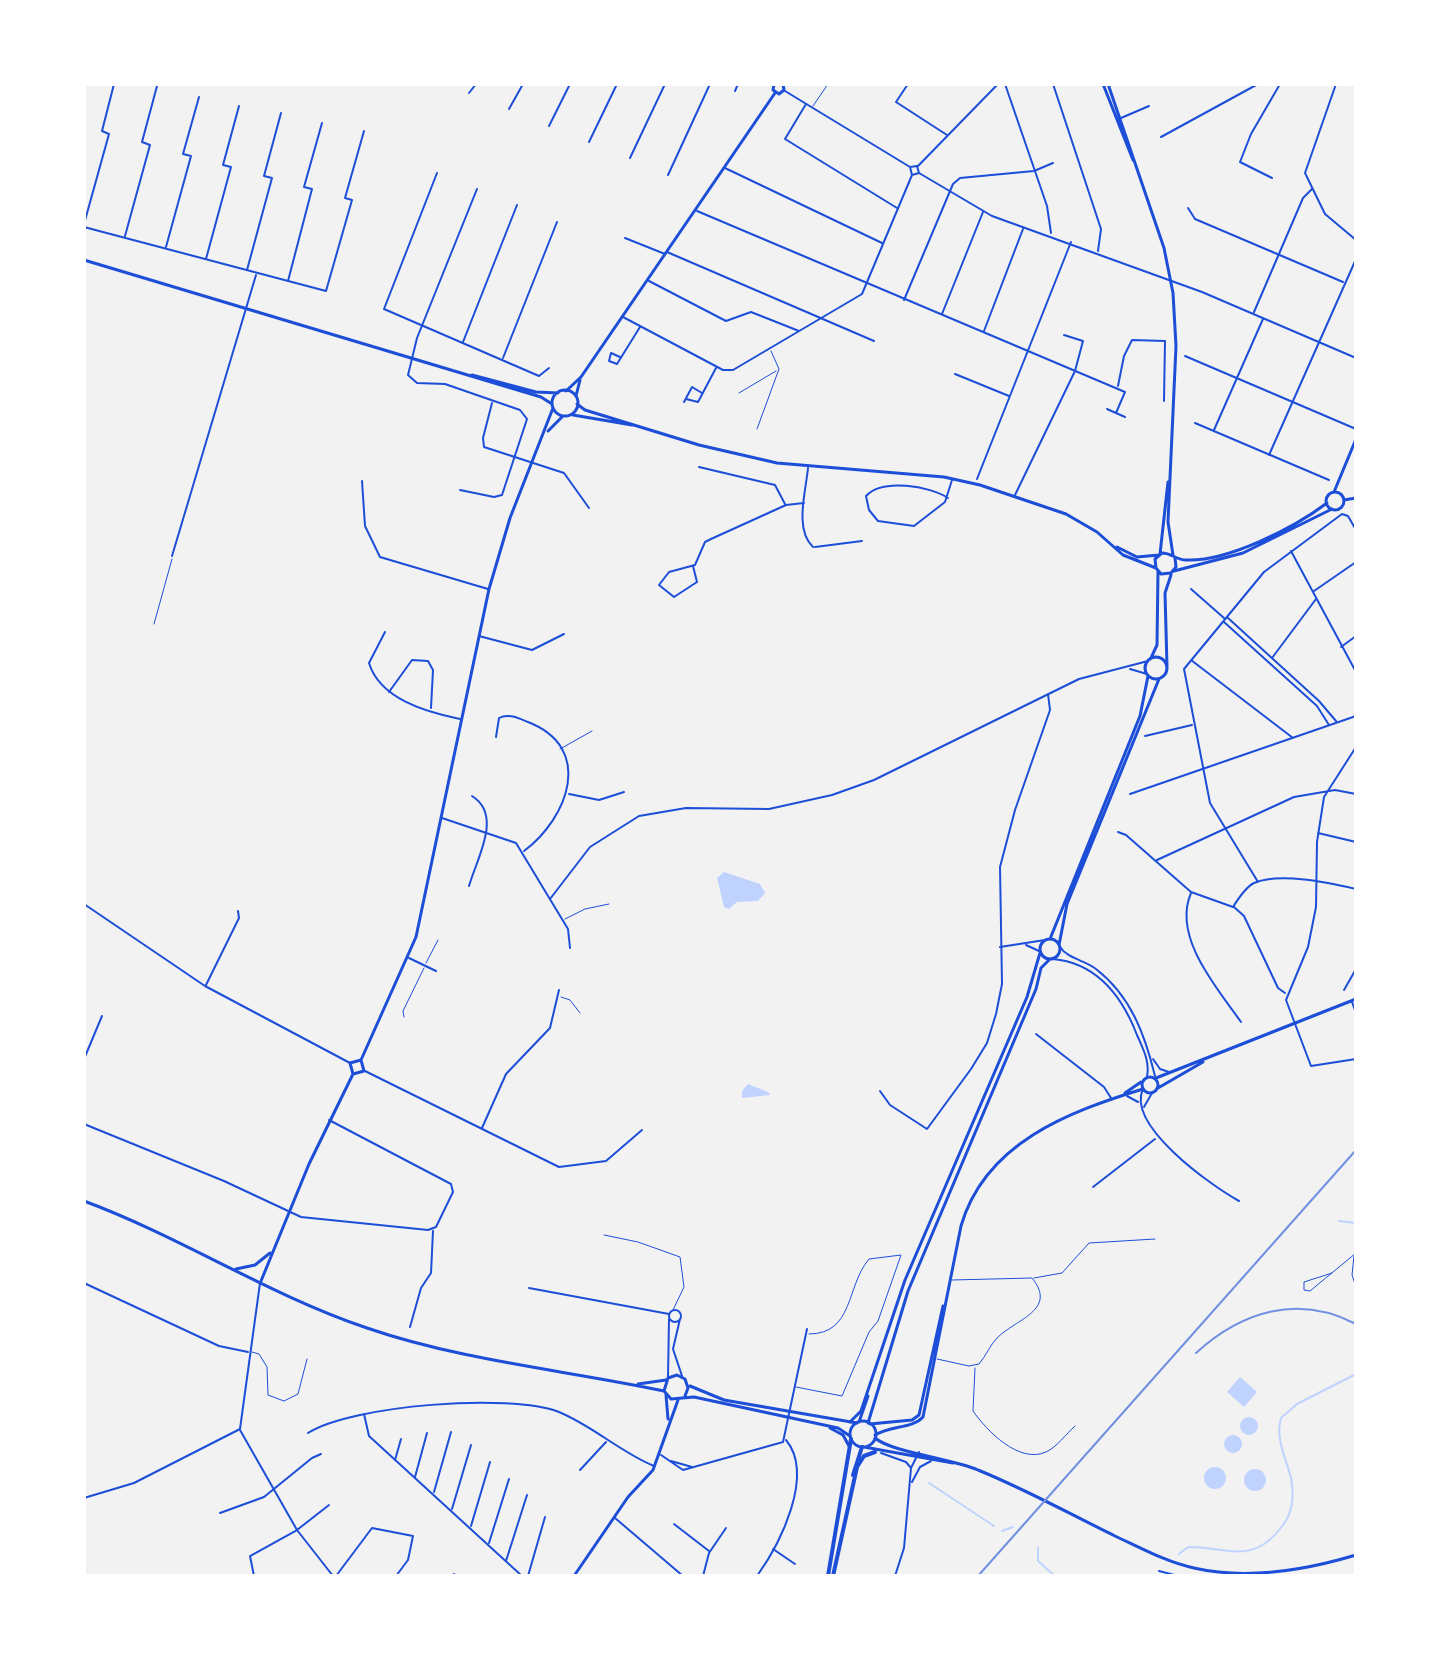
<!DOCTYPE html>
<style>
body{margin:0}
#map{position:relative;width:1440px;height:1660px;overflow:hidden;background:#f2f2f2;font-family:"Fira Sans Condensed",sans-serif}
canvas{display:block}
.frame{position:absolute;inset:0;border:86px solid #fff;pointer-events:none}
</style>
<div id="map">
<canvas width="1440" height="1660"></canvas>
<div class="frame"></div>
</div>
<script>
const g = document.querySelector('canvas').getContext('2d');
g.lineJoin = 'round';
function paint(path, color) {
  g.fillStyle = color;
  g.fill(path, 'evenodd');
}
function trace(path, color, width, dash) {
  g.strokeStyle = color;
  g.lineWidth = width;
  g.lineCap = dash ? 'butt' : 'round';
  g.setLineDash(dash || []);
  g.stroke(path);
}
const water = new Path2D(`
 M724,872L760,884L765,893L758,901L737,902L729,909L724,907L717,878Z
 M748,1084L768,1092L770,1095L742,1098V1091Z
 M1240,1377L1257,1392L1244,1407L1227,1392Z
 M1240 1426a9 9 0 1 1 18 0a9 9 0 1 1-18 0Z
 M1224 1444a9 9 0 1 1 18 0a9 9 0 1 1-18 0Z
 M1204 1478a11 11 0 1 1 22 0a11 11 0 1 1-22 0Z
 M1244 1480a11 11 0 1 1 22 0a11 11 0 1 1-22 0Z`);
const stream = new Path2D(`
 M1339,1221L1356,1223
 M929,1483L994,1526
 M1002,1531L1013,1527
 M1038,1548V1561L1055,1576
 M1179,1554L1188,1547C1230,1547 1253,1566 1283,1525C1293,1512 1294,1494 1291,1478C1286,1458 1275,1439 1281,1418L1297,1404L1356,1374`);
const service = new Path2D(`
 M813,106L828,84
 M739,393L776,371
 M757,429L779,369L771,351
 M154,624L172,559
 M560,749L592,731
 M565,919L585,909L609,904
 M426,963L438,940
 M561,997L570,1000L580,1013
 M404,1017L403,1011L424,968
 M604,1235L638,1242L680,1257L684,1287L673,1310
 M1354,1256L1352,1275L1356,1287
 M1332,1273L1304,1282V1290L1310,1291L1356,1253
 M1034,1278L1062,1273L1089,1243L1155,1239
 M252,1352L259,1354L267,1367L268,1395L284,1401L298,1394L307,1359
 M937,1359L969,1366L979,1364C986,1356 990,1345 997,1338C1016,1319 1058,1310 1032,1278L952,1280
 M975,1368L973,1411C987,1431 1019,1464 1046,1452C1057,1447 1066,1434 1075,1426
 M796,1387L842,1396L869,1332L878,1321L901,1255L869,1259C846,1286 854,1334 809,1334`);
const minor = new Path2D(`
 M908,84L896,102L947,135
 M1005,84L1047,206L1051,233
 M1053,84L1101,229L1098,251
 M1336,84L1305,173L1325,214L1356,240
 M735,91L738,84
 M785,91L910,167L917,166L919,173L912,175L910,167
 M469,93L476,84
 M806,104L785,139L897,208
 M509,109L523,84
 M1121,118L1149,106
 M549,126L570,84
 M1161,137L1258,84
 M589,142L617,84
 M630,158L665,84
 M918,166L998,84
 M725,168L882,243
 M437,173L384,309L539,376L549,368
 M919,173L992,216L1202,292L1356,358
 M668,175L710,84
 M1272,178L1240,162L1251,134L1280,84
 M1188,208L1195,219L1343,282
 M697,211L1125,392L1116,413
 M84,224L109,134L102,131L114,84
 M84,227L326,291L352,200L345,198L364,131
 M125,236L150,145L142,142L157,86
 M625,238L665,254
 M166,247L191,156L183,154L199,97
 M667,252L874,341
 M206,259L231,167L223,165L239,106
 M247,270L272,178L264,176L281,113
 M288,281L312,189L304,187L322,123
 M649,281L726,321L751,312L799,331
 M904,300L953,184L960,178L1034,171L1053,163
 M1254,312L1303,198L1312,189
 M942,314L983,212
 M623,317L723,370H733L862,294L912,175
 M984,331L1023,229
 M463,342L517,205
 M1185,356L1356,429
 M620,357L611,353L609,361L617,364L640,327
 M503,358L557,222
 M955,374L1009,396
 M1118,386L1124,356L1132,340L1165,341L1164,401
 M686,399L698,402L716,368
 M684,402L692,387L702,393
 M492,403L483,438L484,447L564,473L589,508
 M1107,409L1125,417
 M1195,423L1329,480
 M1214,430L1263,319
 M1269,455L1356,259
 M699,467L775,485L785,504
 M808,468C806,491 794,529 813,547
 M977,479L1071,242
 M362,481L365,526L380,557L488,589
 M460,490L494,497L502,495L527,419L520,410L445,384L417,383L408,375L417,338L477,189
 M1015,495L1075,371L1083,341L1064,335
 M948,498C930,486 882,478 866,496L869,510L878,521L914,526L945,502L952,480
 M815,547L862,541
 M1291,551L1356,672
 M172,556L256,275
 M693,566L697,582L674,597L659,585L669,572L695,565L705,542L711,539L786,505L804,503
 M1191,589L1224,618
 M1314,591L1356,562
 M1228,618L1319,701L1336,721
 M1224,622L1317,706L1329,725
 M385,632L369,663C380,699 426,712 460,719
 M479,636L532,650L564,634
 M1341,647L1356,636
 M1272,658L1316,599
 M1191,660L1293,738
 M1130,669L1147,674
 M389,692L412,660L428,661L433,670L431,708
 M1145,736L1192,725
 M496,737L499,718C508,713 518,718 528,722C595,748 568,818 524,851
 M1356,747L1324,797L1317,842L1316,907L1308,947L1286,1000L1311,1066L1356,1059
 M569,794L599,800L624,792
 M1130,794L1356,716
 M442,818L516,843L568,929L570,948
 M1118,832L1126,835L1191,892L1233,907C1238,899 1246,887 1254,883C1280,872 1329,883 1356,889
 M1318,833L1356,842
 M1157,860L1294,797L1335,790L1356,794
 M1258,882L1210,803L1184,669L1264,572L1342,514L1348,516L1356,530
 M469,886C477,858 503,815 472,796
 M1191,893C1172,937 1217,988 1241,1022
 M550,899L590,847L639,816L686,808L769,809L832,795L874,780L1079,679L1148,661
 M84,904L205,986L350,1063
 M1234,907L1244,916L1278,988L1285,993
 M1026,945L1039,951
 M1000,947L1045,940
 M1060,947C1068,959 1085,960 1096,969C1131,996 1145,1035 1155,1076
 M409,958L436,971
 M1053,959C1096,963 1122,996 1137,1035C1143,1049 1150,1061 1147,1077
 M206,985L239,918L238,911
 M1344,990L1356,969
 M1352,1002L1356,1013
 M1036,1034L1104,1087L1111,1098
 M84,1059L102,1016
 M1153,1059L1160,1069L1169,1072
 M365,1071L559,1167L606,1161L642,1130
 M1143,1089C1126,1125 1210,1185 1239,1201
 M880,1091L890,1105L927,1129L971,1069L987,1043L996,1014L1002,984L1000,867L1015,810L1050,710L1048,694
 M1127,1096L1138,1102
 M1144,1107L1152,1093
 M84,1124L224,1181L301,1217L428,1230L436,1227L453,1192L451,1184L329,1120
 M482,1128L506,1074L550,1028L559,990
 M1093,1187L1155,1139
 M84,1283L219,1346L248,1352
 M529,1288L669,1314
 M669 1316a6 6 0 1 1 12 0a6 6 0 1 1-12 0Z
 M680,1319L673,1349L682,1376
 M410,1327L421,1288L431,1273L433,1231
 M668,1377L669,1319
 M364,1414L369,1436L522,1576
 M240,1430L297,1530L333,1576
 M308,1433C352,1405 510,1393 559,1412C593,1426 620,1452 654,1466
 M881,1453L906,1462L911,1468L904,1548L895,1576
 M661,1455L683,1470L783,1442L807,1329
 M395,1460L401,1439
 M671,1461L692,1467
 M911,1468L919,1452
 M580,1470L606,1442
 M415,1477L427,1433
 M912,1482L920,1467L931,1461
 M434,1492L451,1432
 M84,1498L134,1483L240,1429L260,1283
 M452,1509L471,1445
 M220,1513L264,1497L312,1458L321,1454
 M615,1518L683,1576
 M674,1524L709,1551
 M471,1526L490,1462
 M489,1543L509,1479
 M773,1549L795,1564
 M506,1561L527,1495
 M1159,1571L1178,1576
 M454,1574L456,1576
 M254,1576L250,1556L297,1530L329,1505
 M336,1576L372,1528L413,1536L408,1560L396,1576
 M528,1576L545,1517
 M703,1576L709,1553L726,1528
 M757,1576C780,1544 815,1475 786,1440`);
const tertiary = new Path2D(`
 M774,84L773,90L779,94L784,90L783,84
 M1103,84L1133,160
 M1108,84L1164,248L1173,293L1176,346L1168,522L1173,555
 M84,260L541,397L552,404
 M472,375L536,392L558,393
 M552 403a13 13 0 1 1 26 0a13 13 0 1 1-26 0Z
 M566,391L581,377L775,93
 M576,396L580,380
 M577,404L585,410L699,445L777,463L944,477L980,485L1066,514L1097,532L1123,555L1156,568
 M573,415L632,425
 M548,431L562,417
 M1334,492L1356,439
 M1326 501a9 9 0 1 1 18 0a9 9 0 1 1-18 0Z
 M1344,500L1356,498
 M1117,547L1137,557L1159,555
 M1160,554L1168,482
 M1175,558L1176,567L1171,573L1161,574L1156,568L1155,559L1162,553C1172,553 1176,560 1186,560C1227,562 1294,528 1327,503
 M1174,571L1243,553L1332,509
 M1145 668a11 11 0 1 1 22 0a11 11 0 1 1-22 0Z
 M1151,658L1157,645L1158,571
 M1167,666L1165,593L1171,575
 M1040 949a10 10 0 1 1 20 0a10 10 0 1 1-20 0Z
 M1050,939L1140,716L1148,676
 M1059,945L1067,904L1159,679
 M361,1060L416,937L489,589L510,518L553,408
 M1142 1085a8 8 0 1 1 16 0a8 8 0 1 1-16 0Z
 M1156,1078L1356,999
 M1158,1088L1203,1062
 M1125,1093L1141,1082
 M236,1269L255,1265L270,1253
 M261,1281L309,1164L353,1074L350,1063L361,1060L364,1071L353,1074
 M666,1395L668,1419
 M850 1434a13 13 0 1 1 26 0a13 13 0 1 1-26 0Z
 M850,1422L861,1411L905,1280L1027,997L1040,953
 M859,1422L868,1396
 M868,1423L908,1291L1036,989L1041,968L1049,960
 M870,1424L912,1420L919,1415L943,1306
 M875,1435C891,1425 912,1429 923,1417L961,1226C985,1143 1068,1112 1143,1089
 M875,1438C891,1452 953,1459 978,1470C1025,1489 1070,1514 1115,1536C1141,1548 1166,1562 1194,1568C1246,1580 1306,1570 1356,1555
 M864,1447L953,1463
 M574,1576L628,1497L653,1470L678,1400`);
const secondary = new Path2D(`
 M84,1201C181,1237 269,1295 367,1328C463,1361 565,1370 664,1391
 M638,1384L666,1380
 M690,1386L724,1400L857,1423
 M685,1396L688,1388L685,1379L677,1375L668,1378L664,1391L671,1399L694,1397L838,1428L850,1436
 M830,1428L843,1435L849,1446`);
const primary = new Path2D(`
 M853,1475L862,1447
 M828,1576L851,1439
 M833,1576L857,1467L864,1456L875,1452`);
const rail = new Path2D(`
 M1196,1353C1242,1311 1298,1294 1356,1324
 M978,1576L1356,1150`);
paint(water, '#bfd3fe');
trace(stream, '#bfd3fe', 2);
trace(service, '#1d4ed8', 1);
trace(minor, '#1d4ed8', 2);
trace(tertiary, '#1d4ed8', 3);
trace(secondary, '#1d4ed8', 3);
trace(primary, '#1d4ed8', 4);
trace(rail, '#7290e2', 2);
</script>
